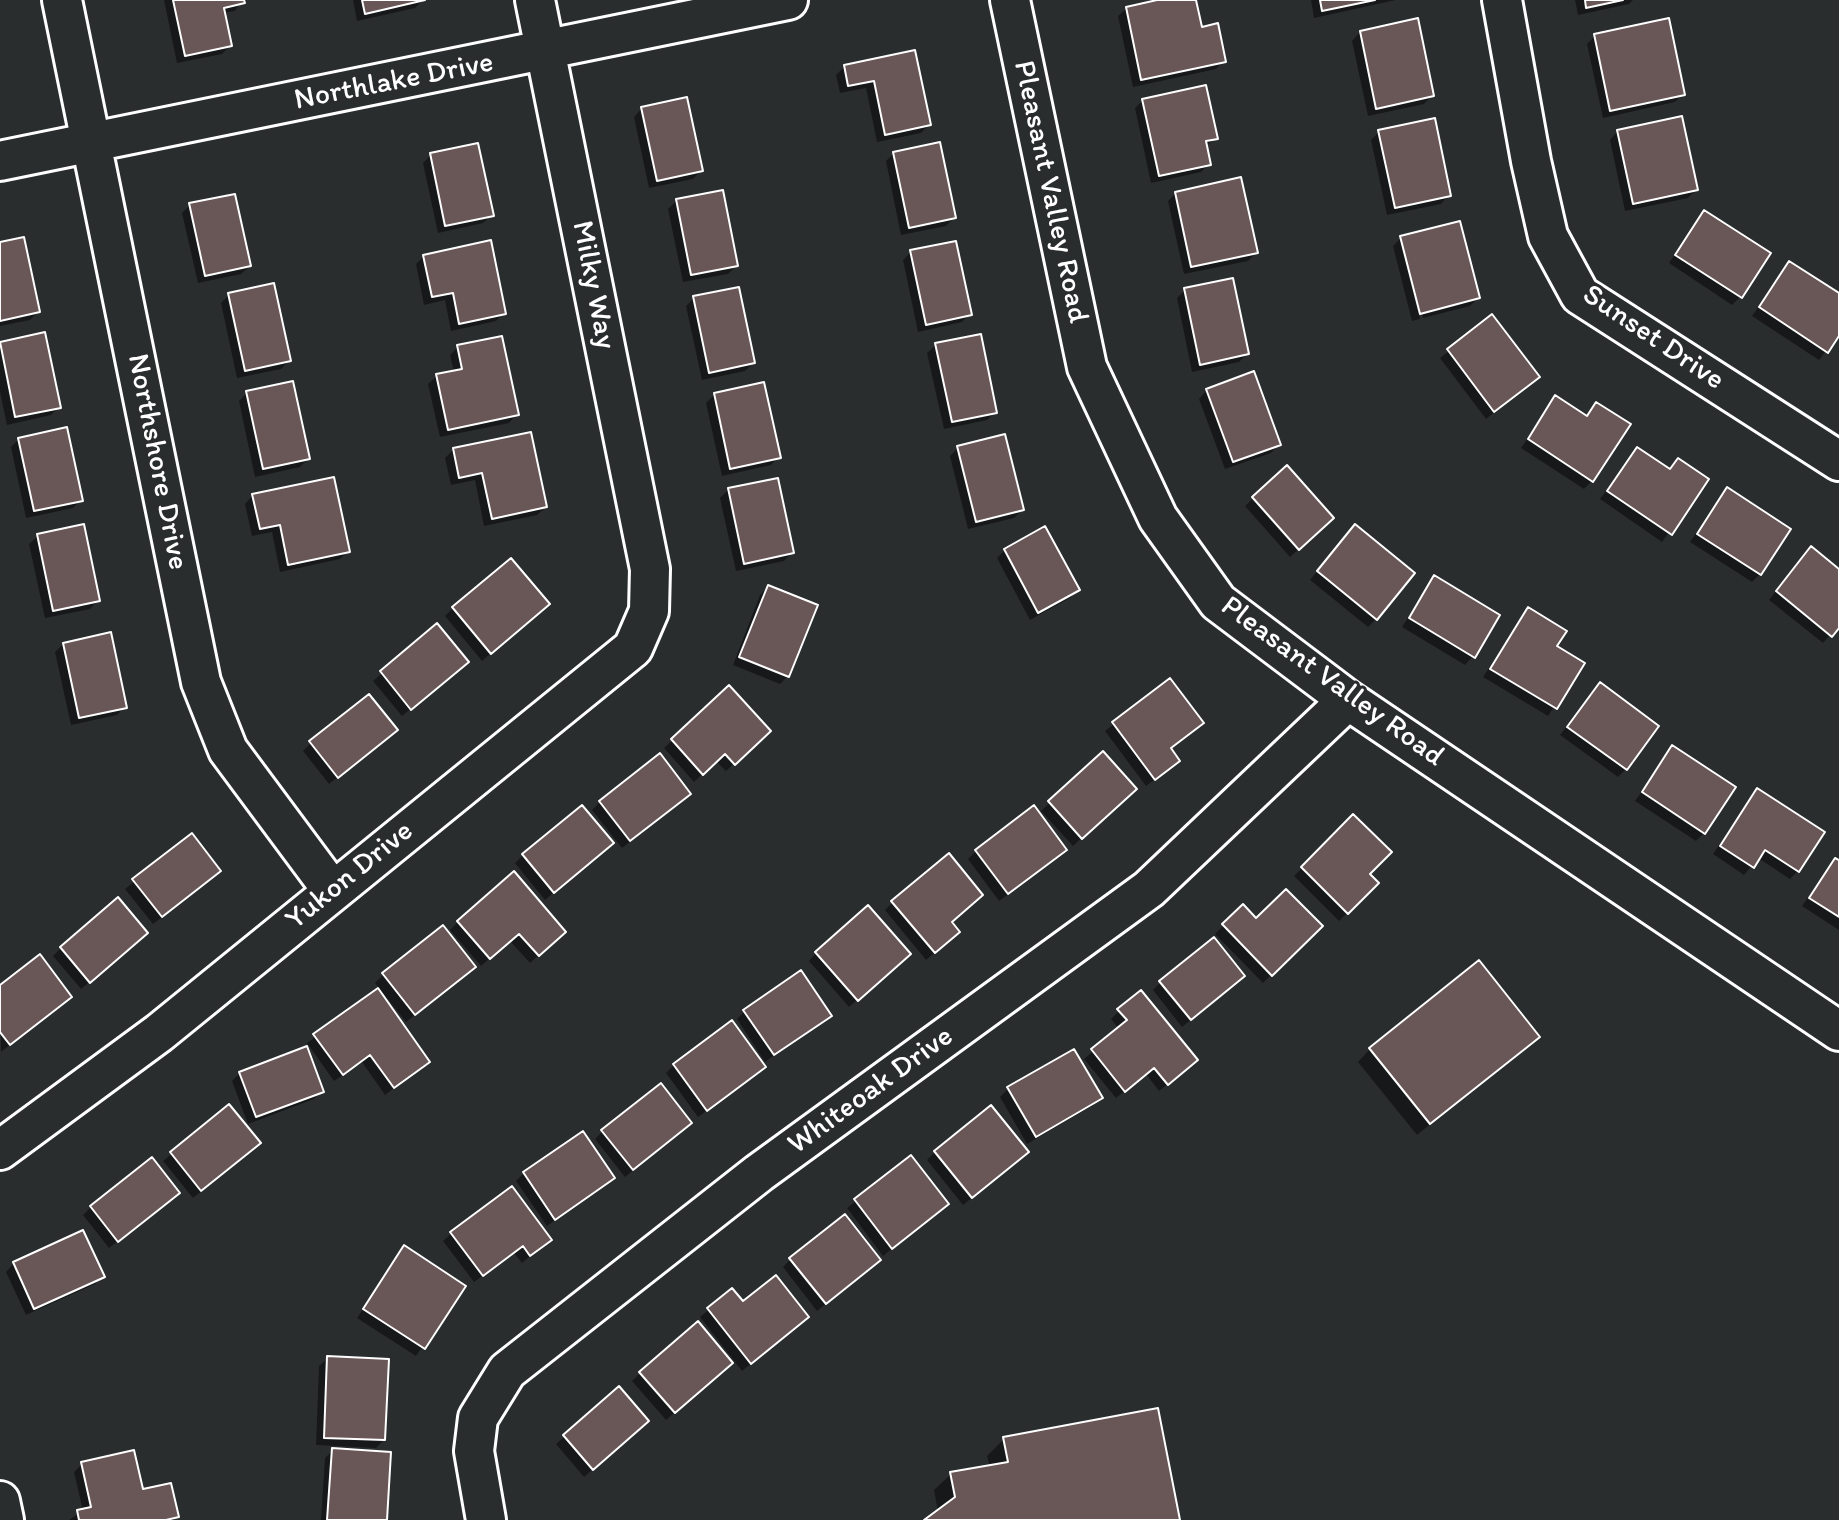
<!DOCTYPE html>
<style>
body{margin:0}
canvas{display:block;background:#2a2d2e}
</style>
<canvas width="1839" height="1520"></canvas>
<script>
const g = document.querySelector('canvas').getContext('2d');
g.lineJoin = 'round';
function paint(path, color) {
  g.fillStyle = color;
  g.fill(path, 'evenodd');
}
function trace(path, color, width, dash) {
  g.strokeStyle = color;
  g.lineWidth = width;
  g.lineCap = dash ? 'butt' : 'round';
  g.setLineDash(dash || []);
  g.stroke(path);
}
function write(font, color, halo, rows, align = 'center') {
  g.font = font + ' Itim,sans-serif';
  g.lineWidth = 6;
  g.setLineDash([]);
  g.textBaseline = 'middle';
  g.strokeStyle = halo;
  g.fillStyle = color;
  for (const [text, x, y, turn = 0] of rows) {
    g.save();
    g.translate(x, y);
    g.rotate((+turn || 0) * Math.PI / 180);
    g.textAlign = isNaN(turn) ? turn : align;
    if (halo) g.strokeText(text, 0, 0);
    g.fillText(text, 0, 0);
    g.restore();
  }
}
const shadow = new Path2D(`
 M164,0H242L235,11L223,13L230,46L222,54L177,63Z
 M353,0H423L415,8L357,21Z
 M1166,0H1195L1201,29L1224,61L1216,69L1133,87L1118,16L1127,8Z
 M1311,0H1396L1314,18Z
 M1575,0H1633L1629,4L1578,15Z
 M1360,32L1432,96L1424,104L1368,116L1352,41Z
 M1595,36L1683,94L1675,102L1603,118L1587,44Z
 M914,52L929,125L921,133L877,142L866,88L840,93L836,75L844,67Z
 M1143,100L1216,138L1205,147L1209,164L1201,172L1151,183L1135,108Z
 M642,108L701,171L693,179L649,188L634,117Z
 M1618,131L1696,190L1688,198L1625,211L1610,140Z
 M1379,132L1449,195L1441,204L1387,215L1371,140Z
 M894,153L954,218L946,226L901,235L886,161Z
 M431,155L492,215L483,223L438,233L423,163Z
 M1176,193L1256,253L1248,261L1184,274L1168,201Z
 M677,200L736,266L728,274L683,282L668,209Z
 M190,205L250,266L241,274L198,283L182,213Z
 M1704,212L1740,297L1732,305L1669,263Z
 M1401,238L1478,298L1470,306L1423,318L1403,241H1400L1420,319L1412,321L1393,246Z
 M0,244L38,312L30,320L0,326Z
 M911,252L970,314L962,322L918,332L903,260Z
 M424,256L504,313L496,321L451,331L445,300L424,305L416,264Z
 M1790,263L1839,296V333L1819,360L1752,316Z
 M1185,290L1247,354L1239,362L1192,372L1177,298Z
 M229,295L289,361L281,369L237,378L221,303Z
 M694,298L753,363L745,371L702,380L686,306Z
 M1492,317L1538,377L1486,419L1440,358Z
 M44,334L59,407L51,415L7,425L0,392V343Z
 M936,345L996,412L987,420L944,429L927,353Z
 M458,347L517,414L509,423L440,437L428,384L437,376L454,372L450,355Z
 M1207,390L1279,444L1271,453L1225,469L1199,399Z
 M247,393L308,459L300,467L255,477L239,401Z
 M714,395L779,457L771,465L722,476L706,403Z
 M1556,398L1585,417L1596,404L1592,481L1584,489L1521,448Z
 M19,439L81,500L73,508L26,518L11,447Z
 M958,448L1022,510L1014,518L968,529L950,456Z
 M1637,449L1668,471L1678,460L1707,479L1662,542L1600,499Z
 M453,450L546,507L537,515L484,526L475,480L451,485L445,458Z
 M1286,467L1324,526L1290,557L1245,506Z
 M1727,489L1760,574L1752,582L1690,542Z
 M728,490L792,553L784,561L736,571L720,498Z
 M253,495L348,551L340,559L280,572L272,532L252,536L245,504Z
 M1044,528L1078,590L1070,598L1030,620L997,558L1005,550Z
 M1347,534L1376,619L1368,627L1310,580Z
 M38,536L98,600L90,609L45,618L29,544Z
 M1803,557L1839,571V625L1823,643L1769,600Z
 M1434,578L1473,656L1465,665L1402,627Z
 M768,587L788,676L780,684L733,665L760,595Z
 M453,608L539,612L482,661L445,616Z
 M1528,609L1555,647L1583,664L1548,716L1483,677Z
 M437,626L458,669L402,716L373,681Z
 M63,644L125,707L117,715L71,725L55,652Z
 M1170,681V768L1146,786L1105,731Z
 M1600,684L1626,769L1618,777L1560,735Z
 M729,688L761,739L726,771L716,761L694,782L664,748Z
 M388,737L329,784L303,751L311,743Z
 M1672,748L1704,833L1696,841L1635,801Z
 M1103,753L1127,796L1073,846L1041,811Z
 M1757,790L1798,871L1790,879L1758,858L1744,875L1713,854Z
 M600,802H681L622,848L592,810Z
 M1353,817L1368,874L1377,883L1339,921L1294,876Z
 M191,835L211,879L153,924L125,889Z
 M603,851L545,900L515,863L523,855Z
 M976,851L1057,858L999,901L968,859Z
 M1835,860L1839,862V930L1802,906Z
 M893,902L950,922V940L926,960L885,910Z
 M1243,906L1256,921L1320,926L1263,983L1215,934Z
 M458,922L556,940L530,963L510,941L481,966L450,930Z
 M443,928L465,975L406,1022L383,993L380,995L428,1062L385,1095L362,1062L334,1081L307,1043L380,989L375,983L383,975Z
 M138,941L81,989L53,956L61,948Z
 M816,953L901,962L849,1007L809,961Z
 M1161,982L1235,984L1182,1027L1153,990Z
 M0,987L70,997L1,1052Z
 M745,1011L829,1015L765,1062L737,1019Z
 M1119,1011L1188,1068L1159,1091L1146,1074L1116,1098L1084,1059L1119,1029L1111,1019Z
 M1537,1037L1417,1135L1358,1062L1370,1049Z
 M674,1065L756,1075L698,1117L666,1073Z
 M240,1073L322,1091L314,1099L248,1124L232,1081Z
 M1008,1089L1100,1098L1092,1106L1027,1144L1000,1097Z
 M229,1106L251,1151L193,1198L163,1161Z
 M603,1131H682L625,1177L595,1139Z
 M935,1152L1019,1160L963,1205L927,1160Z
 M911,1157L947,1204L883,1256L847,1208Z
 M524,1173L613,1178L547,1226L516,1181Z
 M170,1201L109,1248L83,1215L91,1207Z
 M452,1233L550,1240L522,1263L514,1253L474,1282L443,1241Z
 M404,1248L464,1286L416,1356L357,1318Z
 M791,1259L871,1268L817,1311L783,1267Z
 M14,1263L103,1276L95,1284L26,1315L6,1272Z
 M732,1290L743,1304L807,1317L742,1371L700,1317Z
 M328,1358L384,1440L376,1448L316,1445L319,1366Z
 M723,1371L666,1420L632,1381L640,1373Z
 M619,1388L639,1429L584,1477L556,1444Z
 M1004,1439L1178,1520H927L938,1512L934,1490L951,1474L990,1467L987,1456Z
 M333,1450L385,1520H321L325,1458Z
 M82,1464L177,1517L173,1520H69L83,1511L74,1472Z`);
const building = new Path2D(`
 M173,0H244L245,3L224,8L232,46L185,56Z
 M362,0H425L365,14Z
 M1157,0H1196L1202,27L1218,23L1226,62L1141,80L1126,7Z
 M1320,0H1375L1322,11Z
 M1585,0H1623L1586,8Z
 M1418,18L1434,96L1376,109L1360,31Z
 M1669,18L1685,95L1610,111L1594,34Z
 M915,50L931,125L885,135L874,81L848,86L844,65Z
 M1206,85L1218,139L1206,141L1211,165L1159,176L1142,99Z
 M687,97L703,171L657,181L641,107Z
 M1682,116L1698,190L1633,204L1617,130Z
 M1435,118L1451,196L1395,208L1378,130Z
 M940,142L956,218L909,228L893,152Z
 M478,143L494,216L445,226L430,153Z
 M1241,177L1258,253L1191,267L1175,192Z
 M723,190L738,266L691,275L676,199Z
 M235,194L251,266L205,276L189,203Z
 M1704,210L1771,253L1742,298L1675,255Z
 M1460,221L1480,298L1420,314L1400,236Z
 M24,237L40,312L0,321V242Z
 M491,240L506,314L459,324L453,293L432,297L423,255Z
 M956,241L972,315L926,325L910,250Z
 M1789,261L1839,293V336L1828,353L1759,307Z
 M1233,278L1249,354L1200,365L1184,288Z
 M274,283L291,361L245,371L228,293Z
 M739,287L755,363L709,373L693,296Z
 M1492,314L1540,377L1494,412L1447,349Z
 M45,332L61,408L15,417L0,342Z
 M981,334L997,413L952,422L935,343Z
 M502,336L519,415L448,430L436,374L462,369L457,345Z
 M1254,371L1281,445L1233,462L1206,389Z
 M293,381L310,459L263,469L246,391Z
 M764,382L781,458L730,469L714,393Z
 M1555,395L1587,416L1596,402L1631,424L1593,482L1528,439Z
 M67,427L83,501L34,511L18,438Z
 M531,432L547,507L492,519L482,473L459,478L453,448Z
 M1005,434L1024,510L976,522L957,446Z
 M1637,447L1670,469L1678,458L1709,479L1672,535L1607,491Z
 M1287,465L1334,518L1299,550L1252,497Z
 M334,477L350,552L288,565L280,525L260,529L252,494Z
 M778,478L794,553L744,564L728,488Z
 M1727,487L1791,529L1761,575L1697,534Z
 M84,524L100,601L53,611L37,534Z
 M1355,524L1415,573L1377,620L1317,571Z
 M1045,526L1080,590L1038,613L1004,549Z
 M1811,546L1839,569V628L1832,637L1776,591Z
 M511,558L550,604L491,654L452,607Z
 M1434,575L1500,615L1475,658L1409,618Z
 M768,585L818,605L789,677L739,657Z
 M1528,607L1567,631L1557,646L1585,663L1557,709L1490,669Z
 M437,623L469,662L411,710L380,671Z
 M111,632L127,708L79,718L63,643Z
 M1170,678L1204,723L1171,748L1180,761L1155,780L1112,722Z
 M1600,682L1659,726L1627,770L1567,727Z
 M729,685L771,731L735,765L725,754L703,775L671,739Z
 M369,694L398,730L338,778L309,741Z
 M1672,745L1736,787L1705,834L1642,792Z
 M1103,751L1137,789L1082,839L1048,801Z
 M660,753L691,794L630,841L599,801Z
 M1757,788L1825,832L1799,872L1765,850L1754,868L1720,846Z
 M582,805L614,843L554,893L522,854Z
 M1034,805L1067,850L1008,894L975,850Z
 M1353,814L1392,852L1370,874L1379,883L1348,914L1301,867Z
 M192,833L221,871L162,917L132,879Z
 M949,853L983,895L952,922L960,932L935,953L891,901Z
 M1835,858L1839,860V917L1809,898Z
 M514,871L566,932L539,956L519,934L490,959L457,921Z
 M1286,889L1323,926L1272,976L1222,924L1243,904L1256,918Z
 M118,897L148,933L90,983L60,947Z
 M868,905L911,954L858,1001L815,952Z
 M443,925L476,967L415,1015L382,973Z
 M1214,937L1245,976L1191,1020L1159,981Z
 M40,954L72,997L10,1045L0,1032V985Z
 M1479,960L1540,1037L1430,1124L1369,1048Z
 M801,970L832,1016L774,1055L743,1010Z
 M378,988L430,1062L394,1088L370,1055L343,1075L313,1034Z
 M1141,990L1198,1060L1168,1085L1154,1068L1125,1092L1091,1049L1127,1020L1117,1009Z
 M732,1020L766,1067L707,1111L673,1064Z
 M307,1046L324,1092L256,1117L239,1072Z
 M1074,1049L1103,1098L1036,1137L1007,1087Z
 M661,1083L692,1123L633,1170L601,1130Z
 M229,1104L261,1143L201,1191L170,1152Z
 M991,1105L1029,1152L972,1198L934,1151Z
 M583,1131L615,1178L555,1220L523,1172Z
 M911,1155L949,1204L892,1249L854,1199Z
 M152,1157L180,1193L118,1242L90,1206Z
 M512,1186L552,1240L530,1256L523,1246L483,1276L450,1232Z
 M845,1214L881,1260L826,1304L789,1258Z
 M83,1230L105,1277L34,1309L13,1262Z
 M404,1245L466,1286L425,1349L363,1309Z
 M776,1275L809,1317L751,1364L707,1308L732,1288L743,1301Z
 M698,1321L733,1363L675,1413L639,1372Z
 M327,1356L389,1359L385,1440L324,1438Z
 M619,1386L649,1421L593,1470L563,1435Z
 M1158,1408L1180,1520H924L955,1497L950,1472L1008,1462L1003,1437Z
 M332,1448L391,1452L387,1520H327Z
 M134,1450L143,1489L171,1483L179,1517L166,1520H79L77,1510L91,1507L81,1462Z`);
const minor = new Path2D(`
 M62,0L201,682L228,750L332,890
 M1010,0L1087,367L1158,518L1218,602L1348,700L1839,1031
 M1502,0L1531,161L1548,236L1580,295L1839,461
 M0,161L788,0
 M0,1150L159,1033L633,648L649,611L650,569L535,0
 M0,1501L4,1520
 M486,1520L474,1451L478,1418L507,1371L759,1173L1149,889L1348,700`);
const streetNames = [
 ["Northlake Drive",394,82,-11],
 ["Pleasant Valley Road",1050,192,78],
 ["Milky Way",593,285,79],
 ["Sunset Drive",1653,338,34],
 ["Northshore Drive",157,462,79],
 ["Pleasant Valley Road",1332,682,36],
 ["Yukon Drive",350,876,-39],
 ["Whiteoak Drive",871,1091,-36]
];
paint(shadow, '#0007');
paint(building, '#695656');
trace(building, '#fff', 2);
trace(minor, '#fff', 44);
trace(minor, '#2a2d2e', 38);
write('30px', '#fff', '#2a2d2e', streetNames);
</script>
